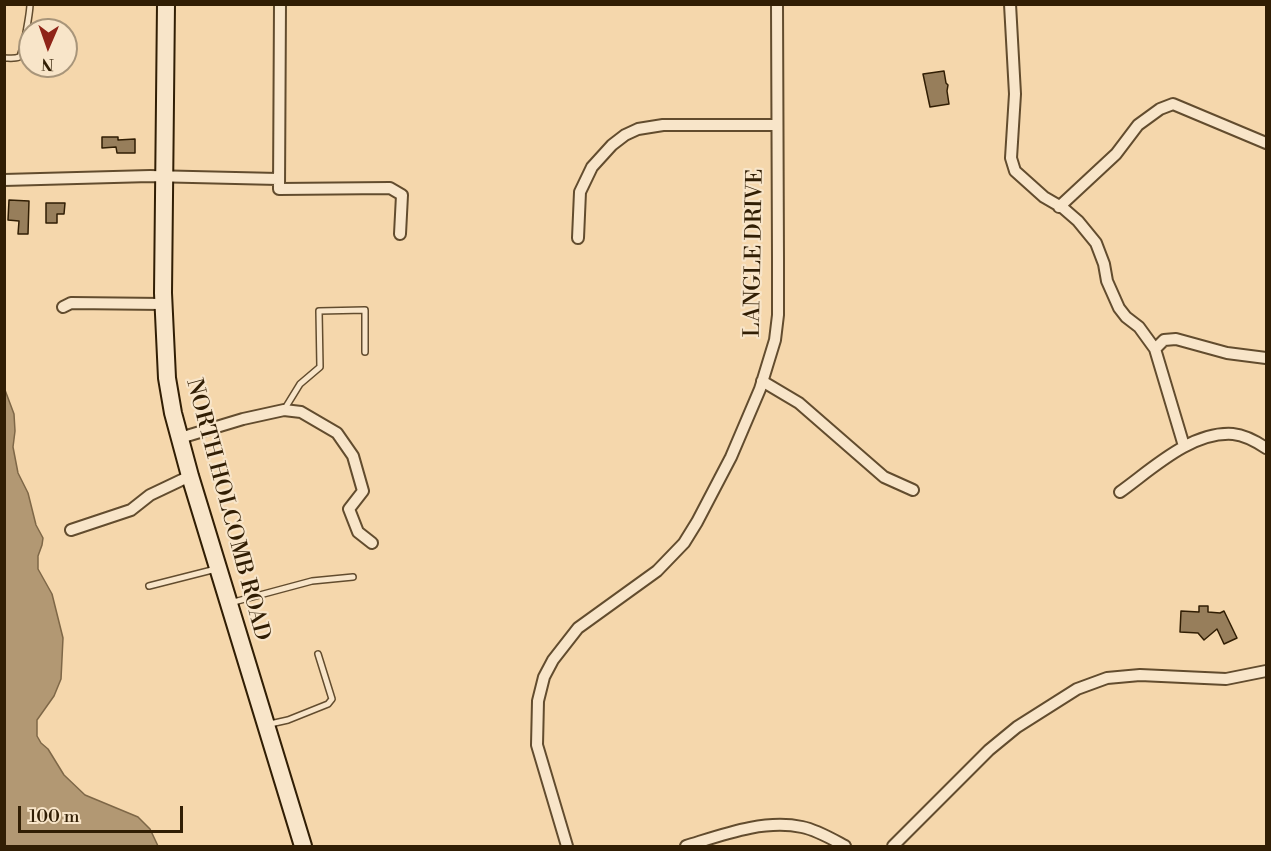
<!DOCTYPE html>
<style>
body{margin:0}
#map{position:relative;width:1271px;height:851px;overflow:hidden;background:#f5d7ac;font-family:"Libre Bodoni",serif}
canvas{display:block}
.frame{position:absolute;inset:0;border:6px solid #311e04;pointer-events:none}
.north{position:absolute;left:18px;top:18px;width:60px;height:60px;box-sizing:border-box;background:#f8e5c9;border:2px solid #a8957a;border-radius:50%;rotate:182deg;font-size:16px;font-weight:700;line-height:24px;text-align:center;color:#311e04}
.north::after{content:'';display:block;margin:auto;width:21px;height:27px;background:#8f2418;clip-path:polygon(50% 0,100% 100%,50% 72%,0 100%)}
.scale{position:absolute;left:18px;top:806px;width:165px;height:27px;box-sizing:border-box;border:3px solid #311e04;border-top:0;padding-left:8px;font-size:18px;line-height:21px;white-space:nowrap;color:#311e04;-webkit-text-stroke:4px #f8e5c9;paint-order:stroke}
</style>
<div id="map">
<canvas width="1271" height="851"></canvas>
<div class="frame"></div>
<div class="north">N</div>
<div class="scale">100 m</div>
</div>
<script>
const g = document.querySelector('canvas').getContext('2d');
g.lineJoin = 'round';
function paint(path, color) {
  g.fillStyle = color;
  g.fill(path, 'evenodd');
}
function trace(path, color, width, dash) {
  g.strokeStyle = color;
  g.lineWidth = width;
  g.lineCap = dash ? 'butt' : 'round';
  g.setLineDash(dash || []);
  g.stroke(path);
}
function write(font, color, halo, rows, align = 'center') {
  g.font = font + ' "Libre Bodoni",serif';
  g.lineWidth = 4.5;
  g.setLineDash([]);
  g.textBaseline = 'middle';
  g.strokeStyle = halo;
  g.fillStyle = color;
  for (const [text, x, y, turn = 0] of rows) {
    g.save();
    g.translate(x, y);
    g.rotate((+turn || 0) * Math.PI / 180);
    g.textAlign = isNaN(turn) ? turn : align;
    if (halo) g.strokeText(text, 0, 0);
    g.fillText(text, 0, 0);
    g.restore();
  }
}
const water = new Path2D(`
 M5,390L14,414L15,431L13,447L18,473L28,493L36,525L43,538L42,545L38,556V569L52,594L63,638L61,679L54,696L37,720V736L41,743L48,749L64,775L85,795L138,817L150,829L158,846H5Z`);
const building = new Path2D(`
 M944,71L946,83L948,85L947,91L949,104L930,107L923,74Z
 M102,137H118V140L135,139V153H117L116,147L102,148Z
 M9,200L29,201L28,234H18L19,221L8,220Z
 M46,203H65L64,214H57V223H46Z
 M1199,606H1208V612L1220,613L1224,611L1237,638L1224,644L1217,629L1204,640L1198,633L1180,632L1181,611L1199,612Z`);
const lane = new Path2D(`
 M4,58C9,58 15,59 19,57C23,55 30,11 30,4
 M284,410L300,384L320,367L319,311L365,310V352
 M149,586L216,569
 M230,603L312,581L353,577
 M270,724L288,720L328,704L332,699L318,654`);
const street = new Path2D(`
 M280,4L279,189L390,188L402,195L400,234
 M1010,4L1015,94L1011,158L1015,171L1044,197L1063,208L1078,221L1096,243L1104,264L1107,281L1119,308L1126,317L1139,327L1155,349L1184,446
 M4,180L150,176L278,179
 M1059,207L1116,154L1138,125L1160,109L1173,104L1266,143
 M578,238L580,192L592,167L612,145L625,135L638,129L663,125H777
 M63,307L71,303L163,304
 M1155,349L1164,340L1176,339L1227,353L1266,358
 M762,381L799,403L884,477L913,490
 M180,438L243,419L284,410L301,412L337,433L353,456L363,491L349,509L358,532L372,543
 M1120,492C1151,470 1191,431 1233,434C1244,435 1257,442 1266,448
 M71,530L131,510L150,495L190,476
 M567,846L537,745L538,701L544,677L553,660L578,628L657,571L684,543L697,522L731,457L760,389L775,340L778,315V259L777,4
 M686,846C722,835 763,819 802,827C817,830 832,839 845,846
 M893,846L989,750L1017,727L1077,689L1107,678L1140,675L1226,679L1266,671`);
const secondary = new Path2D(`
 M166,4L163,293L167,378L173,413L190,476L303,846`);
const streetNames = [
 ["LANGLE DRIVE",755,253,-89],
 ["NORTH HOLCOMB ROAD",227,510,75]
];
paint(water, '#b29873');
trace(water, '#7e6747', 1.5);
paint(building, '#977e5b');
trace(building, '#311e04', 1.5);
trace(lane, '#624c2e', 8);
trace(street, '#624c2e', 14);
trace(secondary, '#311e04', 20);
trace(lane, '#f8e5c9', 5);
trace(street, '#f8e5c9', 10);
trace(secondary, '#f8e5c9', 16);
write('22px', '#311e04', '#f8e5c9', streetNames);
</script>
